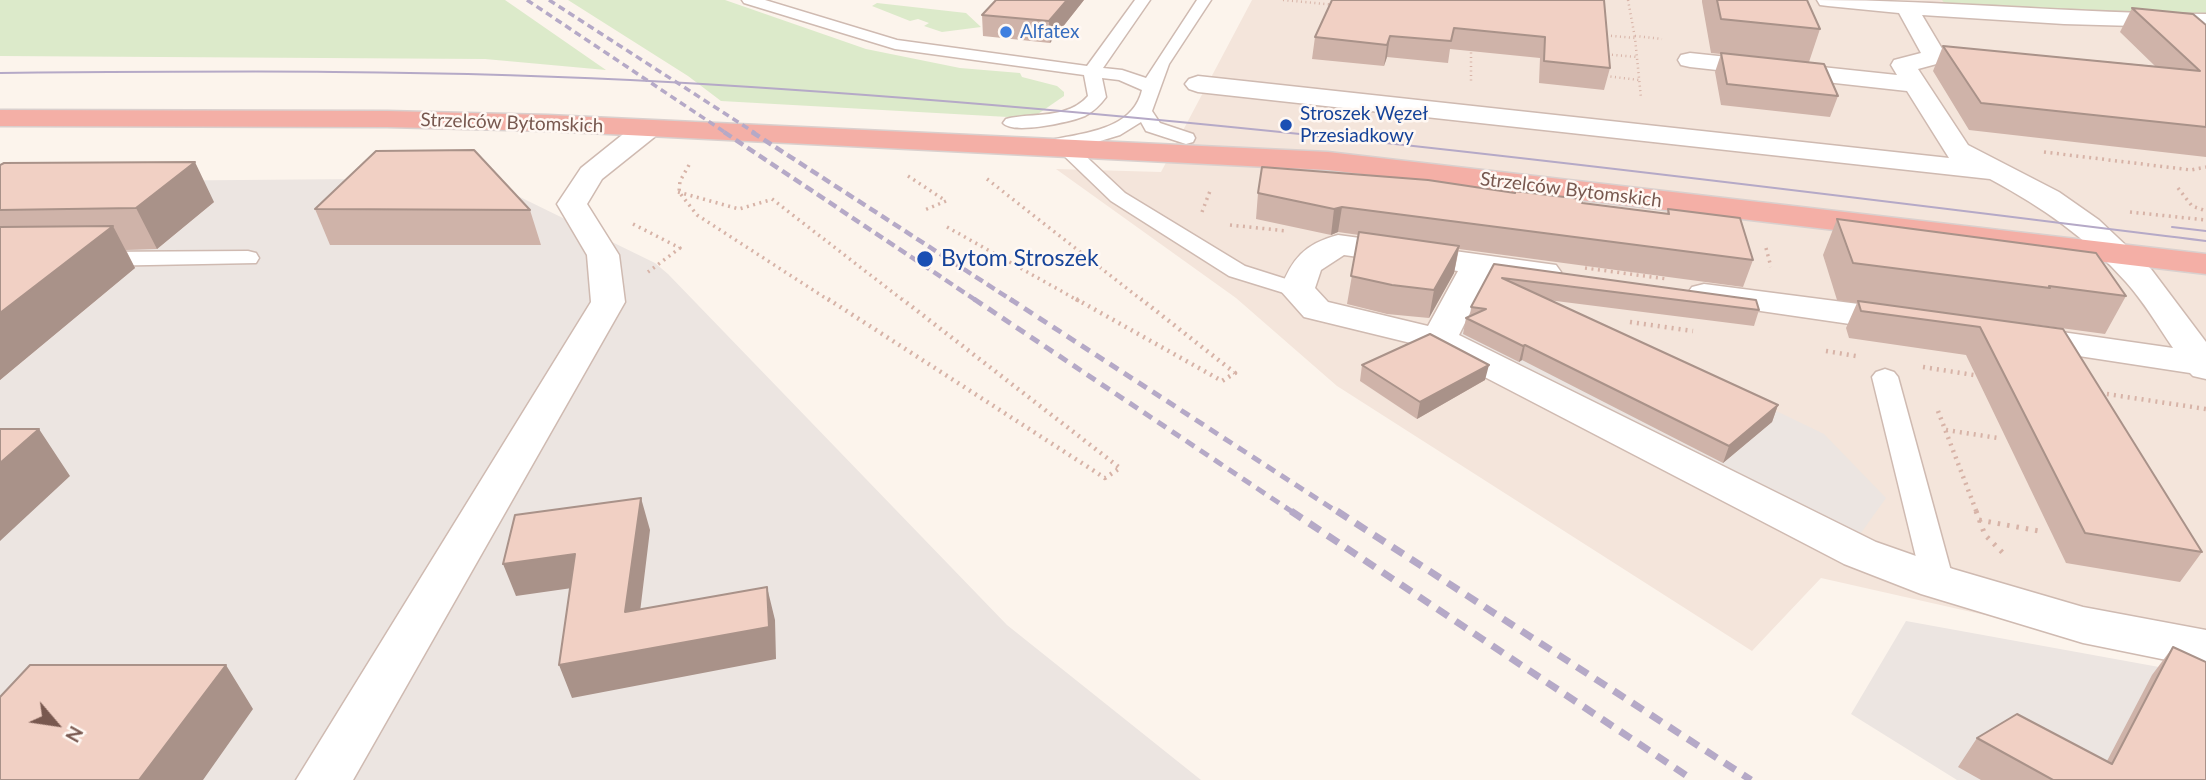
<!DOCTYPE html>
<meta charset="utf-8">
<style>
body{margin:0}
#map{position:relative;width:2206px;height:780px;overflow:hidden;background:#fcf4ec;font-family:Lato,sans-serif}
canvas{display:block}
.north{position:absolute;left:21px;top:689px;width:70px;height:70px;-webkit-text-stroke:5px #fff8f3;paint-order:stroke;rotate:119deg;font-size:19px;font-weight:700;line-height:28px;text-align:center;color:#78584f}
.north::after{content:'';display:block;margin:auto;width:24px;height:32px;background:#78584f;clip-path:polygon(50% 0,100% 100%,50% 72%,0 100%)}
</style>
<div id="map">
<canvas width="2206" height="780"></canvas>
<div class="north">N</div>
</div>
<script>
const g = document.querySelector('canvas').getContext('2d');
g.lineJoin = 'round';
function paint(path, color) {
  g.fillStyle = color;
  g.fill(path, 'evenodd');
}
function trace(path, color, width, dash) {
  g.strokeStyle = color;
  g.lineWidth = width;
  g.lineCap = dash ? 'butt' : 'round';
  g.setLineDash(dash || []);
  g.stroke(path);
}
function write(font, color, halo, rows, align = 'center') {
  g.font = font + ' Lato,sans-serif';
  g.lineWidth = 5;
  g.setLineDash([]);
  g.textBaseline = 'middle';
  g.strokeStyle = halo;
  g.fillStyle = color;
  for (const [text, x, y, turn = 0] of rows) {
    g.save();
    g.translate(x, y);
    g.rotate((+turn || 0) * Math.PI / 180);
    g.textAlign = isNaN(turn) ? turn : align;
    if (halo) g.strokeText(text, 0, 0);
    g.fillText(text, 0, 0);
    g.restore();
  }
}
const residential = new Path2D(`
 M1252,0H2206V665L1821,578L1752,651L1337,386L1236,298L1056,169L1161,172Z`);
const industrial = new Path2D(`
 M481,178L655,263L668,274L1007,625L1201,780H0V182Z
 M1476,306L1586,319L1824,434L1886,498L1853,544L1453,341Z
 M1906,621L2181,671L2206,780H1957L1851,714Z`);
const green = new Path2D(`
 M0,0H505L606,70L485,59L0,56Z
 M568,0H725L866,49L960,68L1020,73L1022,77L1057,86L1064,92V96L1035,116L1008,117L721,101L688,76Z
 M1942,0H2206V14H2083L1946,5Z
 M877,3L966,13L981,27L942,32L924,26L929,23L918,19L910,21L872,6Z`);
const pathFar3 = new Path2D(`
 M1283,0L1336,5
 M1628,0L1635,38
 M1602,35L1635,38L1641,98
 M1635,36L1662,39
 M1471,48V81
 M1603,54L1637,57
 M1606,76L1639,80`);
const pathFar2 = new Path2D(`
 M2044,152L2191,170L2206,167
 M689,165L680,181L679,192L697,215L830,301
 M908,176L946,201L922,211
 M987,179L1143,301
 M2178,188L2192,206L2206,211
 M678,192L739,209L770,200
 M772,199L904,301
 M1202,212L1210,191
 M2130,212L2206,220
 M633,224L680,248L648,272
 M1230,225L1287,231
 M947,227L1079,301
 M1766,248L1771,267
 M1585,268L1667,279`);
const pathFar1 = new Path2D(`
 M828,299L1105,478L1120,468L902,299
 M1076,299L1222,381L1235,373L1141,299
 M1630,322L1693,331
 M1826,351L1856,356
 M1923,367L1980,376
 M2100,393L2206,409
 M1938,411L1977,513
 M1946,430L1998,438`);
const path = new Path2D(`
 M1976,511L1985,535L2006,556
 M1979,520L2039,531`);
const lane = new Path2D(`
 M742,0H765L897,40L1087,66L1135,0H1150L1103,68L1122,70L1146,78L1197,0H1211L1169,64L1152,111L1160,123L1193,134L1195,138L1193,142L1186,144L1146,131L1141,122L1120,135L1077,148L1125,193L1245,266L1305,285L1309,290L1305,295L1297,297L1229,276L1111,201L1059,151L1049,152L1039,146L1042,142C1077,133 1132,133 1142,90L1119,80L1102,78L1106,97C1100,105 1094,111 1085,116C1070,122 1013,135 1003,123L1006,119C1033,112 1067,120 1088,96L1084,75L895,49L744,3Z
 M248,251L256,253L259,258L256,263L96,266L88,264L85,259L88,254L96,252Z
 M1885,369L1894,372L1898,377L1954,582L1949,590L1938,593L1927,590L1922,582L1872,377L1876,372Z`);
const street = new Path2D(`
 M1817,0C1947,0 2076,14 2206,14V28L2064,24L1922,15L1947,57L1944,62L1918,69L1968,145L2059,192L2099,220L2151,269L2206,342V379L2193,376L2190,373L2007,345L2002,337L2007,329L2020,326L2173,348C2158,326 2144,302 2126,282C2087,238 2042,207 1990,179L1198,92L1189,89L1185,84L1189,79L1198,76L1949,158L1907,91L1690,67L1681,65L1678,60L1681,55L1690,53L1897,75L1891,65L1894,60L1921,53L1899,13L1828,6L1820,5Z
 M647,121L657,123L661,129L657,135L602,179L587,204L619,255L625,302L353,780H296L591,302L587,255L557,204L581,168L637,123Z
 M1338,235L1556,265L1561,272L1556,279L1544,282L1489,275L1459,335L1876,542L1953,569L2083,607L2206,630V668L2083,643L1921,594L1844,564L1427,347L1304,317L1280,290C1292,259 1304,244 1338,235ZM1344,255L1458,271L1428,326L1328,302L1315,288L1321,270Z
 M1704,284L1905,310L1918,313L1923,321L1918,329L1905,332L1692,301L1687,294L1692,287Z`);
const highway = new Path2D(`
 M0,110L387,111L548,115L1328,152L2206,254V274L1328,170L548,131L387,127L0,126Z`);
const tram = new Path2D(`
 M0,73C223,71 445,69 668,82C1182,111 1694,178 2206,241
 M2172,227L2206,231`);
const railFar3 = new Path2D(`
 M527,0L726,133
 M549,0L755,133`);
const railFar2 = new Path2D(`
 M724,132L977,301
 M752,132L1013,301`);
const railFar1 = new Path2D(`
 M974,299L1294,513
 M1010,299L1339,513`);
const rail = new Path2D(`
 M1291,511L1693,780
 M1337,511L1751,780`);
const wall = new Path2D(`
 M1084,0L1050,43L983,36L982,15Z
 M1604,0L1610,68L1604,90L1539,83L1540,58L1450,49L1448,63L1387,57L1384,66L1312,59L1315,37Z
 M1702,0H1807L1820,29L1809,62L1838,96L1830,117L1721,105L1715,72L1721,54L1711,53L1702,2Z
 M2132,8L2206,25V157L1969,130L1933,71L1943,46L2155,66L2120,32Z
 M0,165L214,202L157,249L126,250L135,268L0,380Z
 M1258,193L1582,203L1667,214L1668,209L1753,260L1743,287L1459,249L1454,273L1429,318L1387,314L1347,304L1359,235L1338,232L1331,235L1256,219Z
 M315,209L530,210L541,245H330Z
 M1837,219L2126,296L2105,334L2031,324L2202,552L2180,582L2066,563L1966,355L1849,338L1846,328L1857,303L1837,300L1823,255Z
 M1494,264L1759,310L1754,326L1548,300L1778,405L1772,422L1723,463L1522,360L1519,362L1463,334L1466,318L1470,317L1471,307Z
 M1362,365L1485,380L1417,419L1360,381Z
 M2173,647L2206,780H1981L1958,767L1977,738L2107,761L2152,675Z`);
const shadedWall = new Path2D(`
 M1067,0H1084L1050,43L1049,21Z
 M1390,36L1387,57L1384,66L1387,45Z
 M195,162L214,202L157,249L136,208Z
 M1342,207L1338,232L1331,235L1334,209Z
 M113,226L135,268L0,380V313Z
 M1459,246L1454,273L1429,318L1434,290Z
 M1525,345L1522,360L1519,362L1523,346Z
 M1489,365L1485,380L1417,419L1420,402Z
 M1778,405L1772,422L1723,463L1729,446Z
 M39,429L70,476L0,541V463Z
 M641,498L650,530L636,645L625,612Z
 M575,554L586,586L516,596L503,564Z
 M767,587L775,620L776,659L572,698L559,665Z
 M226,665L253,709L203,780H139Z`);
const building = new Path2D(`
 M996,0H1067L1049,21L982,15Z
 M1332,0H1604L1610,68L1544,61L1545,37L1454,28L1451,41L1390,36L1387,45L1315,37Z
 M1717,0H1807L1820,29L1721,19Z
 M2132,8L2193,14L2206,25V127L1981,103L1943,46L2200,71Z
 M1721,53L1824,64L1838,96L1727,84Z
 M474,150L530,210L315,209L376,151Z
 M195,162L136,208L0,210V165L4,163Z
 M1262,167L1428,180L1515,193V191L1581,199L1582,203L1669,214L1668,209L1740,218L1753,260L1342,207L1334,209L1258,193Z
 M1837,219L2096,253L2126,296L2049,286L2050,288L1853,263Z
 M113,226L0,313V227Z
 M1359,232L1459,246L1434,290L1392,285L1351,276Z
 M1494,264L1756,300L1759,310L1502,278L1778,405L1729,446L1525,345L1523,346L1466,318L1486,309L1471,307Z
 M1858,301L2063,329L2202,552L2085,533L1980,327L1861,311Z
 M1430,334L1489,365L1420,402L1362,365Z
 M0,429H39L0,463Z
 M641,498L625,612L767,587L769,627L559,665L575,554L503,564L515,515Z
 M2173,647L2206,662V780H2053L1977,738L2017,714L2112,764Z
 M30,665H226L139,780H0V697Z`);
const markers = [
 [1006,32,7,"#3f7fe0"],
 [1286,125,7,"#1a4fb4"],
 [925,259,9,"#1a4fb4"]
];
const farShopnames = [
 ["Alfatex",1020,32]
];
const farTransitnames = [
 ["Stroszek Węzeł",1300,114],
 ["Przesiadkowy",1300,136]
];
const farStreetnames = [
 ["Strzelców Bytomskich",512,123,2],
 ["Strzelców Bytomskich",1571,190,7]
];
const transitNames = [
 ["Bytom Stroszek",941,259]
];
paint(residential, '#f4e5db');
paint(industrial, '#ece5e1');
paint(green, '#dceaca');
trace(lane, '#cfbab1', 3);
trace(street, '#cfbab1', 3);
trace(highway, '#d9d0ce', 3);
trace(pathFar3, '#d7b3a7', 2.5, [1, 3.5]);
trace(pathFar2, '#d7b3a7', 3.5, [2, 4.5]);
trace(pathFar1, '#d7b3a7', 4.5, [2, 5]);
trace(path, '#d7b3a7', 5, [2.5, 7]);
paint(lane, '#fff');
paint(street, '#fff');
paint(highway, '#f4afa6');
trace(tram, '#b5a9c7', 2);
trace(railFar3, '#b5a9c7', 3.5, [7, 4.5]);
trace(railFar2, '#b5a9c7', 4.5, [9, 5]);
trace(railFar1, '#b5a9c7', 5, [10, 7]);
trace(rail, '#b5a9c7', 7, [13, 9]);
paint(wall, '#cfb3a9');
paint(shadedWall, '#a99289');
paint(building, '#f1d0c4');
trace(building, '#a99289', 2);
for (const [x, y, r, color] of markers) {
  const dot = new Path2D();
  dot.arc(x, y, r, 0, 2 * Math.PI);
  g.fillStyle = color;
  g.fill(dot);
  trace(dot, '#fff8f3', 2.5);
}
write('19px', '#366cbe', '#fff8f3', farShopnames, 'left');
write('19px', '#164399', '#fff8f3', farTransitnames, 'left');
write('19px', '#78584f', '#fff8f3', farStreetnames);
write('23px', '#164399', '#fff8f3', transitNames, 'left');
</script>
